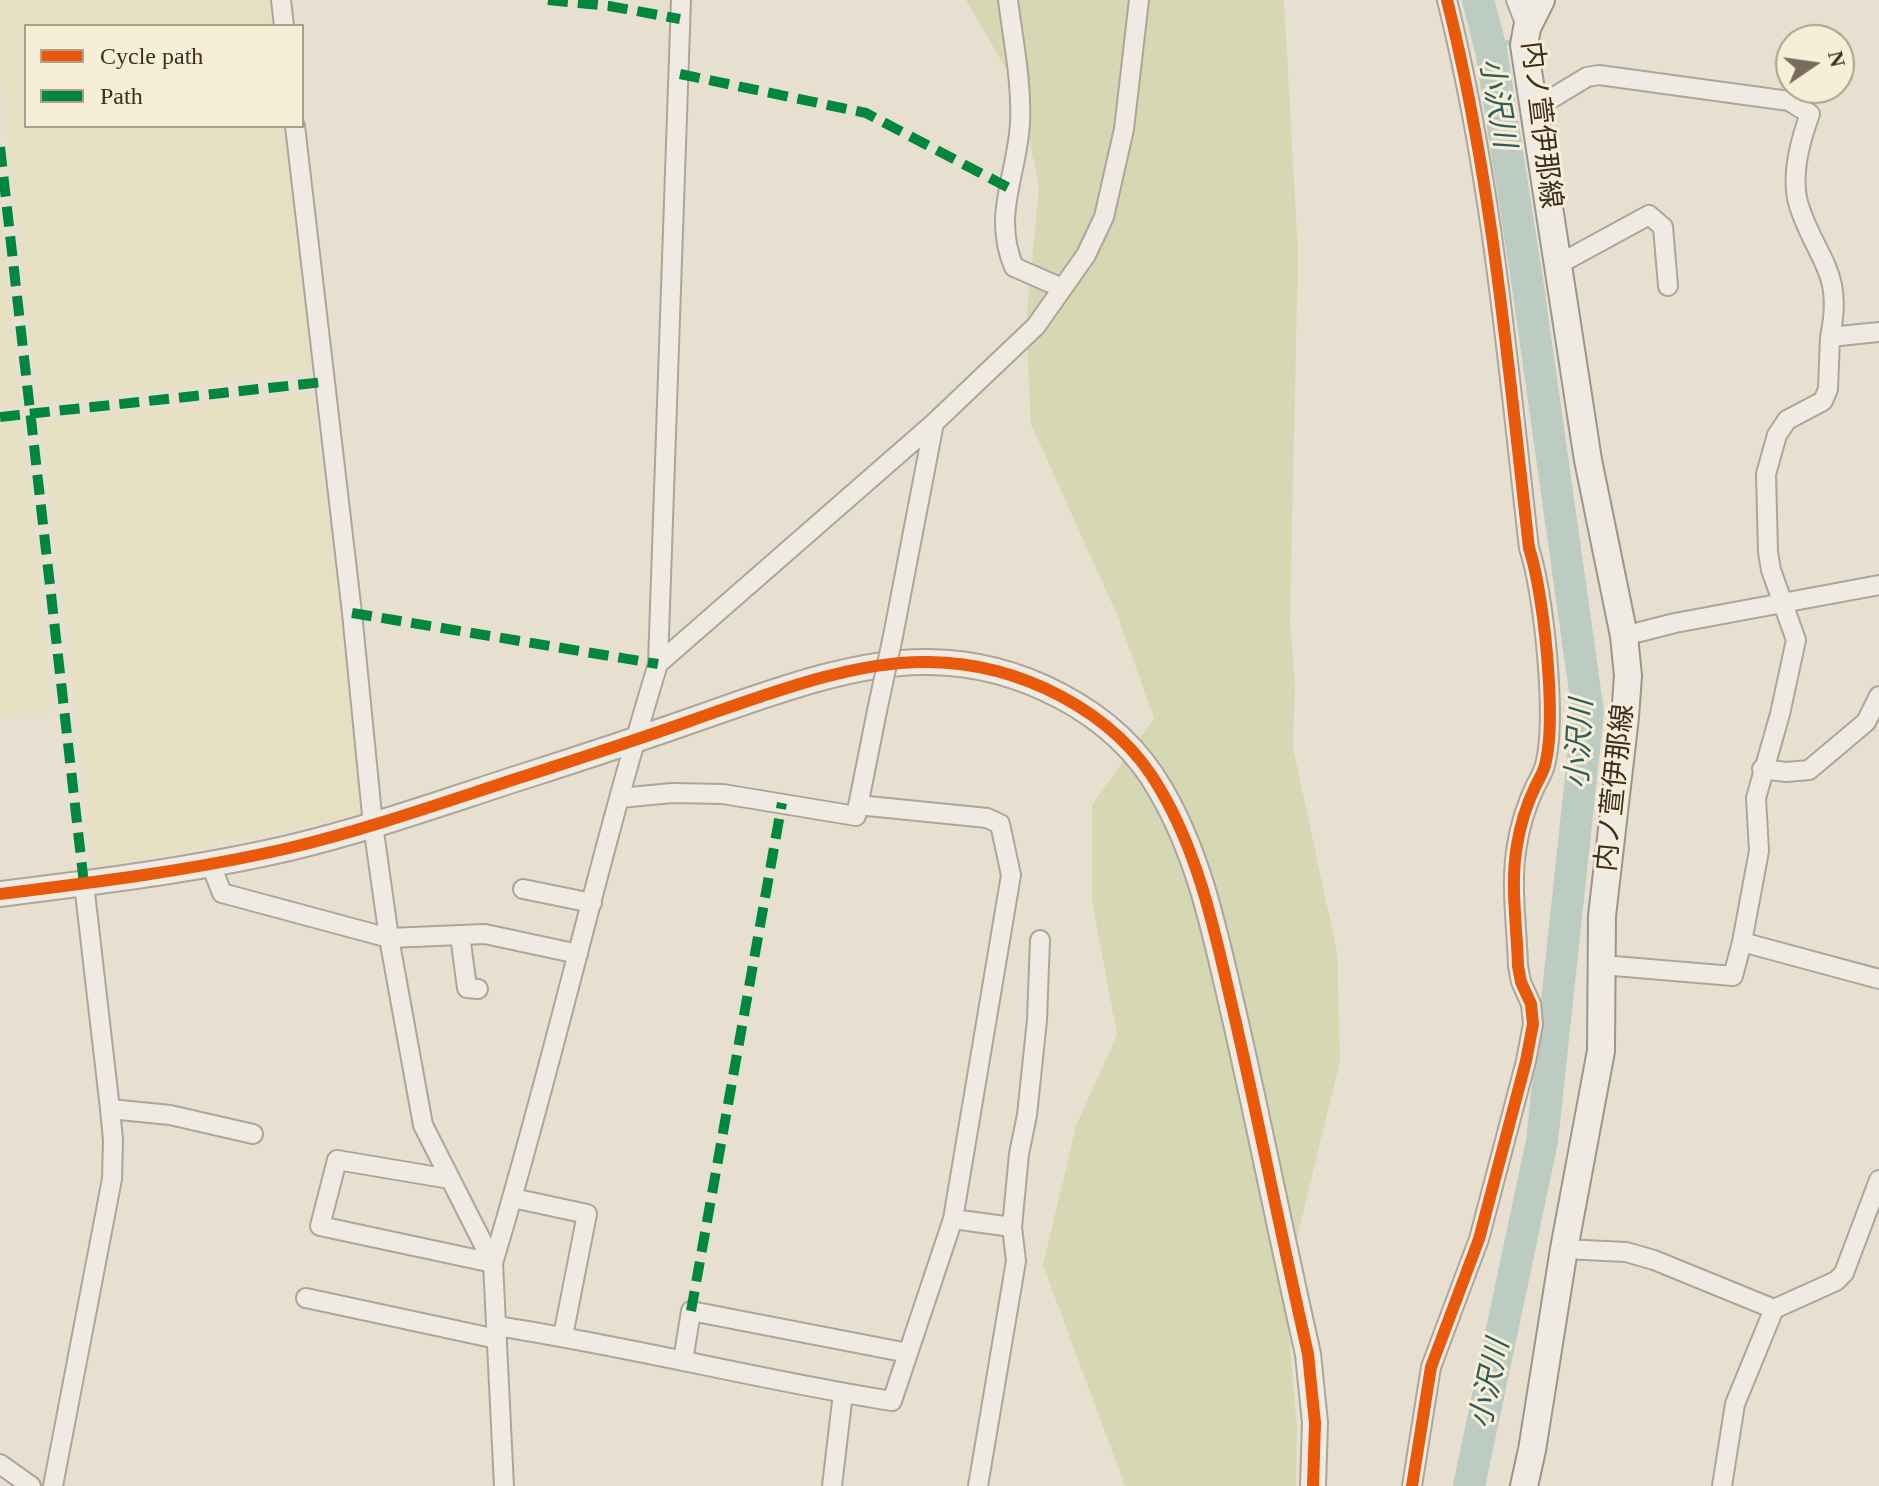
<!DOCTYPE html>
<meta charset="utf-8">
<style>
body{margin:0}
#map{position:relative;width:1879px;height:1486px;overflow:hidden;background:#e7e0d1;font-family:"Times New Roman",serif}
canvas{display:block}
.legend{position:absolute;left:24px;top:24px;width:280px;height:104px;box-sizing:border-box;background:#f7eed8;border:2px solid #ada18e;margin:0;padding:10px 14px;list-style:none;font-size:24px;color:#3d2e20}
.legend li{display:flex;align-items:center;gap:16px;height:40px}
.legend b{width:40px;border:2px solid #ada18e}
.north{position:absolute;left:1775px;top:24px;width:80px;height:80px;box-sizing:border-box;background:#f7eed8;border:2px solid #ada18e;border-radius:50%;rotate:77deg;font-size:22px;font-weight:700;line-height:32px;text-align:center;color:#3d2e20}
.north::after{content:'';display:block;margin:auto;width:28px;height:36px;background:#786c5e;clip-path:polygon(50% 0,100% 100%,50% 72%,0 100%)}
</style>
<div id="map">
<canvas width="1879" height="1486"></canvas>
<ul class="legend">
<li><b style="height:10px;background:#e8590c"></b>Cycle path</li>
<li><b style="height:10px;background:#00873e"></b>Path</li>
</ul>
<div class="north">N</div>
</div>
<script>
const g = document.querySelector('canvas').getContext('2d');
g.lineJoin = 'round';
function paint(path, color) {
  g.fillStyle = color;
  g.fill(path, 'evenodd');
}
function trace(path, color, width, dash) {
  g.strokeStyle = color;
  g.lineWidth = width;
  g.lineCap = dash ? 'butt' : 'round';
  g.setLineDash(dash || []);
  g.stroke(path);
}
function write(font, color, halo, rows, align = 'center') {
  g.font = font + ' "Times New Roman","Noto Sans JP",serif';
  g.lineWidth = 6;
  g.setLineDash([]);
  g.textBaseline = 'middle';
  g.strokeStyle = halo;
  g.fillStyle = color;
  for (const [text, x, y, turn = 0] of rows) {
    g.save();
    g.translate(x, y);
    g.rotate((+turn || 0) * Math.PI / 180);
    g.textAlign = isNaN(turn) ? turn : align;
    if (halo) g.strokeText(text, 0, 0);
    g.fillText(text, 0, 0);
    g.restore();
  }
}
const farmland = new Path2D(`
 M0,0H271L273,26H26V126H285L312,370L38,404L0,70Z
 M0,200L20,405L0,407Z
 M313,394L366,814L95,868L41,420Z
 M23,421L52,712L0,718V424Z`);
const green = new Path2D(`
 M966,0H1284L1298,253L1290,622L1295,681L1293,747L1337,952L1340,1061L1285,1287L1297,1429L1296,1486H1125L1043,1265L1076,1126L1117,1035L1092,901V805L1154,718L1118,617L1031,424L1026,325L1039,186L1019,91Z`);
const stream = new Path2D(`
 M1491,50L1511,41`);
const river = new Path2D(`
 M1469,1486L1542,1141L1588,712L1527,280L1491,50L1478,0`);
const minor = new Path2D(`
 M281,0L284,26
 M1008,0C1013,40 1022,82 1020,123C1017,176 992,215 1014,267L1062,288
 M1516,0L1527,28
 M1534,109L1587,77L1599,75L1789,101L1810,114C1800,141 1790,177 1799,206C1817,261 1844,271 1830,337L1879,332
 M295,126L352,613L373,825L389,938L423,1125L493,1263L504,1486
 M1559,264L1649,215L1663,227L1668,286
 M1830,337L1828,389L1823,401L1787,420L1777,435L1766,474L1768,552L1771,570L1796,640L1780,714L1756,798L1759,851L1742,942L1879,979
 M893,636L934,423
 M1624,636L1675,623L1879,585
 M658,664L934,423L1036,326L1086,255L1104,217L1124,129L1139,0
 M1762,769L1786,772L1809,770L1866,722L1879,696
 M620,798L672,793L723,794L856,816L877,711
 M211,865L222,893L389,938L485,934L578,954
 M523,889L592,903
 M460,935L467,988L478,989
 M1602,965L1733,976L1742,942
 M110,1109L170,1115L253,1134
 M450,1179L337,1160L320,1226L493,1263
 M513,1198L587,1214L563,1336
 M953,1219L1012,1227L1016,1261L978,1486
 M1012,1227L1019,1154L1027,1115L1037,1020L1040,940
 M1564,1249L1626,1252L1654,1260L1774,1309L1836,1281L1844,1273L1879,1180
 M493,1263C553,1065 597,862 658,664L681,0
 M306,1298L497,1339
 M496,1326C629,1346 759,1380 892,1401L953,1219L1011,875L1000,824L987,818L858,805
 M683,1361L691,1311L908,1353
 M0,1464L31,1486
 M53,1486L112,1179L113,1140L110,1109L84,884
 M832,1486L843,1393
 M1412,1486L1431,1367L1479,1239L1526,1061L1533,1024L1531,1004L1521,982L1518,966C1517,927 1510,884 1517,845C1520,826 1527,804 1535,787C1539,779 1543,773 1545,765C1557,719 1544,593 1529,548C1508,365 1492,179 1447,0
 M1722,1486L1735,1404L1774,1309`);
const tertiary = new Path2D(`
 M0,894C97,882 194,870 289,848C369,829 447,801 525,776C581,758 636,740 690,721C762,696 854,660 929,662C1018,663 1115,710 1160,789C1202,860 1217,943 1236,1023C1261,1133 1283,1244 1308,1354L1315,1423L1313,1486`);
const secondary = new Path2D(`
 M1524,1486L1532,1450L1564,1249L1601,1051L1602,916L1625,717L1628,676L1624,636L1588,460L1524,45L1527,28L1541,0`);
const minorBridge = new Path2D(`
 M877,711L893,636`);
const quiet = new Path2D(`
 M548,0L609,6L680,19
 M680,74L866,113L1009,188
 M0,147L84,884
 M0,417L324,382
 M352,613L658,664
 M691,1311L782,803`);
const cycleway = new Path2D(`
 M0,894C97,882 194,870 289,848C369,829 447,801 525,776C581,758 636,740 690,721C762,696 854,660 929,662C1018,663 1115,710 1160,789C1202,860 1217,943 1236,1023C1261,1133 1283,1244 1308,1354L1315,1423L1313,1486
 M1412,1486L1431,1367L1479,1239L1526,1061L1533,1024L1531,1004L1521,982L1518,966C1517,927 1510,884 1517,845C1520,826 1527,804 1535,787C1539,779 1543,773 1545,765C1557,719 1544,593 1529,548C1508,365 1492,179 1447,0`);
const streetNames = [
 ["内ノ萱伊那線",1540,125,83],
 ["内ノ萱伊那線",1616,788,-84]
];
const waterNames = [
 ["小沢川",1496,103,80],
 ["小沢川",1581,744,-87],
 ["小沢川",1491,1384,-78]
];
paint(farmland, '#e6dfc2');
paint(green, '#d6d7b3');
trace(stream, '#bcccc2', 5);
trace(river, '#bcccc2', 32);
trace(minor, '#ada599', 22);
trace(tertiary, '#ada599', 28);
trace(secondary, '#9c958a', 30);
trace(minor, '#efebe3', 18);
trace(tertiary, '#efebe3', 24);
trace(secondary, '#efebe3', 26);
trace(minorBridge, '#ada599', 22, []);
trace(minorBridge, '#efebe3', 18);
trace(quiet, '#00873e', 10, [20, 10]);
trace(cycleway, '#e8590c', 12);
write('28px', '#3d2e20', '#f7eed8', streetNames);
write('italic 30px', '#2f5d5a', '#f7eed8', waterNames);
</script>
